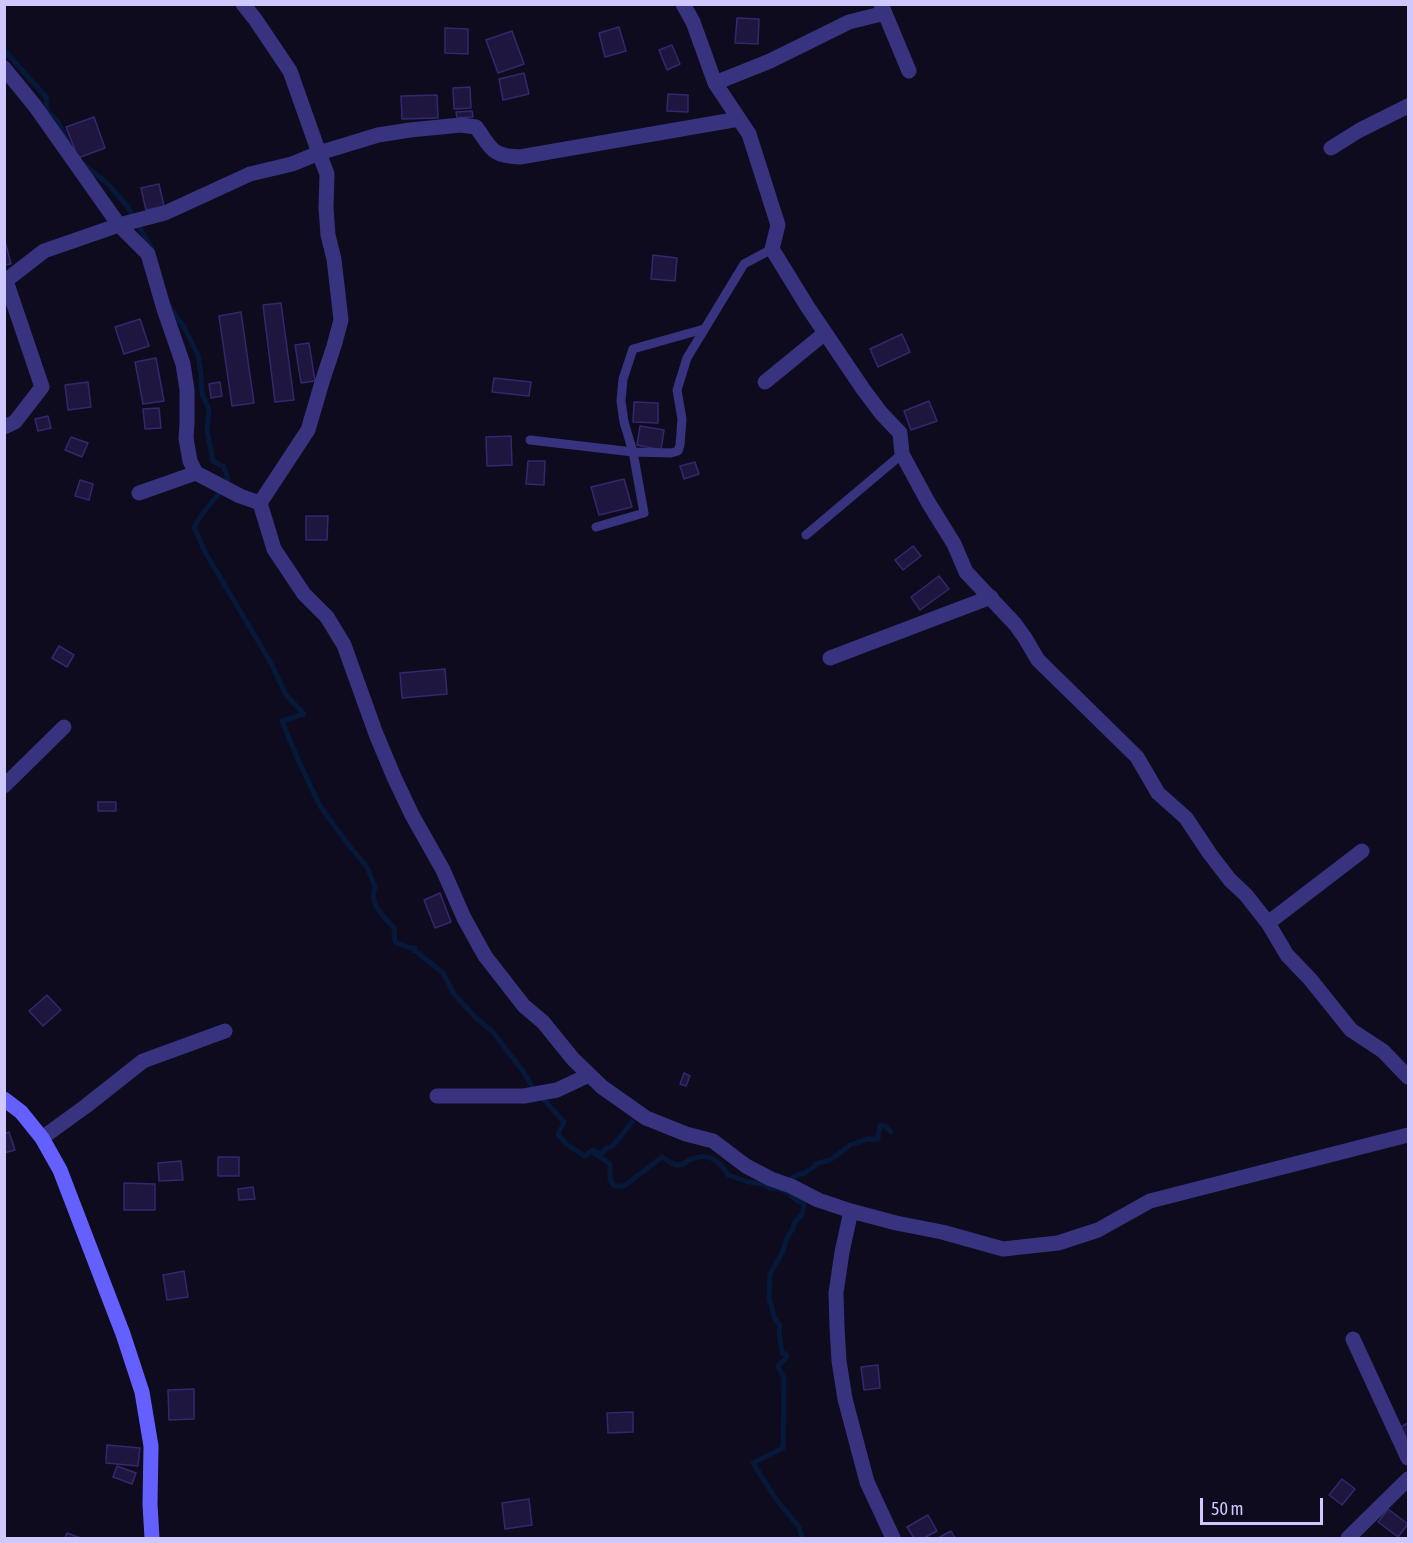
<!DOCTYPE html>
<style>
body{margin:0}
#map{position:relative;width:1413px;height:1543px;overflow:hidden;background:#0e0b1e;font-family:"Asap Condensed",sans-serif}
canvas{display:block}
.frame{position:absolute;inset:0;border:6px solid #cfc8ff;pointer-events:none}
.scale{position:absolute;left:1200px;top:1498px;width:123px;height:27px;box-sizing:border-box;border:3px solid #cfc8ff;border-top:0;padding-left:8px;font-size:18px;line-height:21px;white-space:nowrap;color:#cfc8ff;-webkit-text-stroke:4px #0e0b1e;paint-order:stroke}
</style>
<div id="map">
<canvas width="1413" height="1543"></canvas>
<div class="frame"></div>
<div class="scale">50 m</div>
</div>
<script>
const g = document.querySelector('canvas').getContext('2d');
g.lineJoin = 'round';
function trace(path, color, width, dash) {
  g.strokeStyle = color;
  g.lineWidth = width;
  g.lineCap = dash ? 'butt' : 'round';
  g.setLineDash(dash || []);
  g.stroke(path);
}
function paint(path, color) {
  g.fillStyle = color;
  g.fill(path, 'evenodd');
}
const stream = new Path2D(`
 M4,50L46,97L47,111L58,122L68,142
 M83,164L108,184L127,206L152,249
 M170,307L185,329L198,355L201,374L202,394L209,409L207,430L213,461L224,467L227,476V483
 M222,490L202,514L194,527L205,552L271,663L286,695L304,714L282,721L300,764L320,806L347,843L367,867L375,887C368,904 385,918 395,929L394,933L395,942L410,948H415L414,951
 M418,953L443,973L454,994L476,1018L492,1031L523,1071L536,1093L546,1102L564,1122L558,1134L566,1144L585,1156L593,1150L601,1154L607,1148L613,1146L632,1122
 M594,1150L593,1152L610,1164V1179L614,1186H624L662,1157C667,1159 672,1166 679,1165C683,1165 688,1160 692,1159C708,1152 720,1161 728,1175L749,1182L763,1184L770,1188L780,1189L787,1192L797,1201L804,1203L803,1213L794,1223L793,1229L789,1234L785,1244L782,1253L770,1274L769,1301L771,1303L774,1317L780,1326L779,1331L782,1353L786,1354L787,1357L778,1366L784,1378L783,1448L753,1463L776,1499L799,1527L802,1538
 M786,1181L799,1174H803L814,1167L815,1164L830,1160L844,1150L850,1145L868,1139H878L880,1125L885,1126L891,1132`);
const building = new Path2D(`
 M737,18L759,19L758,44L735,43Z
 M619,27L626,51L605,57L599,33Z
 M445,28L468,29V54L445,53Z
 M512,31L524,64L498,73L486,40Z
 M672,45L680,64L667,70L659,50Z
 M524,73L529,94L503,100L499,79Z
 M470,87L471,108L454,109L453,88Z
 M668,94L688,95V112L667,111Z
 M437,95L438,118L402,119L401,96Z
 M472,111L473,117L457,118L456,112Z
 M94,117L105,148L78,158L66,127Z
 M159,184L164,206L146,210L141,188Z
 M4,237L11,264L4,265Z
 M653,255L677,258L675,281L651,279Z
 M281,303L294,400L275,402L263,305Z
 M241,312L254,403L232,406L219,316Z
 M140,319L149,346L124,354L115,327Z
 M902,334L910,352L878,367L870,349Z
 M309,343L315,381L301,383L295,345Z
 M156,358L164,401L143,404L135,362Z
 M494,378L531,382L529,396L492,392Z
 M88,382L91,407L68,410L65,385Z
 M220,382L222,396L211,398L209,384Z
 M929,401L937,421L911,430L904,411Z
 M634,402L658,403V423L633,422Z
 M159,408L161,428L145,429L143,409Z
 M48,416L51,428L38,431L35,419Z
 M640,426L664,430L661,450L637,445Z
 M511,436L512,465L487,466L486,437Z
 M71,437L88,443L82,457L65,450Z
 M528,461H545L544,485L526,484Z
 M695,462L699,474L684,479L680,466Z
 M624,479L632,507L599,515L591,487Z
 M80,480L93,484L89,500L75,496Z
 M306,516H328L327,540H306Z
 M913,546L921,556L903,570L895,560Z
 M939,576L949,589L920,610L911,597Z
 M59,646L74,655L67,667L52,658Z
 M445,669L447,694L402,698L400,673Z
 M98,802H116V811H98Z
 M440,893L451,922L435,928L424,900Z
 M47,995L61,1010L43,1026L29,1011Z
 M684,1073L690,1076L686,1086L680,1084Z
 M9,1132L15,1150L4,1153V1134Z
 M218,1157H239V1176H218Z
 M181,1161L183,1180L159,1181L158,1163Z
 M124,1183L155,1184V1210H124Z
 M253,1187L255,1199L239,1200L238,1189Z
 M184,1271L188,1297L167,1300L163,1275Z
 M878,1365L880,1388L864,1390L861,1367Z
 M194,1389V1419L169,1420L168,1390Z
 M633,1412V1432L608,1433L607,1413Z
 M1408,1423V1446L1399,1428Z
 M107,1445L140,1448L138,1466L106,1463Z
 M117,1466L136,1473L132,1484L113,1477Z
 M1342,1479L1355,1489L1342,1505L1329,1495Z
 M529,1499L532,1525L505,1529L502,1503Z
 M1388,1509L1408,1524L1398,1537L1378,1522Z
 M928,1515L937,1531L924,1538H914L907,1527Z
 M951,1531L955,1538H938Z
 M67,1533L81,1538H65Z`);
const service = new Path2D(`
 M530,440L633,452L671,453L678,451L680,445L682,419L677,390L687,358L744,264L772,249
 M596,527L644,513L633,452L624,422L621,401L623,379L633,349L704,329
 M806,535L902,454`);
const minor = new Path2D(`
 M243,4L255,19L290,71L319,153L292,164L250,174L165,213L119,225L148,254L164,309L183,364L187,390V424L186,438L190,461L196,473L240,496L260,503L274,549L304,594L327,617L344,645L376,734L394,777L412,815L443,870L464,918L485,956L524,1006L543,1022L573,1059L602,1087L646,1118L686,1134L713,1141L746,1166L771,1179L791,1186L818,1200L851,1211L896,1223L942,1232L1003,1249L1058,1243L1098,1230L1150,1201L1408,1135
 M683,4L693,22L715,83L770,61L849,22L885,13
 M881,4L909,71
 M4,68L35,106L119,225L44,251L4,282
 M715,83L749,134L778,225L772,249L807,306L863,389L881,413L900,433L902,454L928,502L954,544L966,572L1015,624L1025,638L1038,660L1137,757L1158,793L1186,818L1210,854L1230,880L1246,895L1268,923L1287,955L1310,979L1351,1030L1383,1051L1408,1077
 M1331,148L1360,130L1408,106
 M765,382L825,333
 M4,427L15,422L42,387L6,281
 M139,493L196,473
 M260,503L308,430L323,379L334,346L341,320L334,259L328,235L326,208L327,174L319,153L378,135L410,130L461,125L476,127C492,149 491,156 520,157L739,119
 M830,658L991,597
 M4,786L64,727
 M1268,923L1362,851
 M437,1096H524L557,1090L589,1075
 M42,1138L86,1106L143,1061L225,1031
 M851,1211L842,1252L836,1293L837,1327L839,1361L845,1399L867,1482L893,1538
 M1353,1339L1408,1458
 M1348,1538L1408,1479`);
const secondary = new Path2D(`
 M4,1099L21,1112L42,1138L60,1170L123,1334L142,1392L151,1446L150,1504L152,1538`);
trace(stream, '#06193b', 5);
paint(building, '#1f1640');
trace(building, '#35276d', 1.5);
trace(service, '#37337f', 9);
trace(minor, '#37337f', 15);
trace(secondary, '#645fff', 15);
</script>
